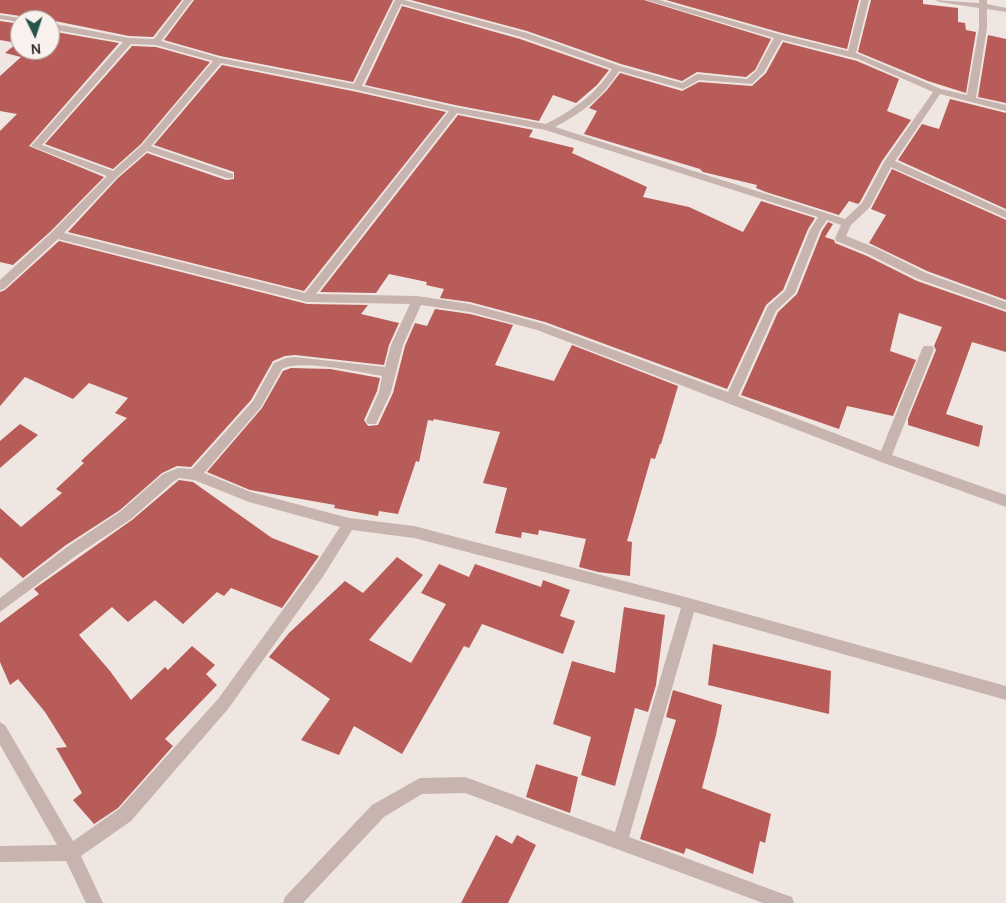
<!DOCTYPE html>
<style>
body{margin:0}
#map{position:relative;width:1006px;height:903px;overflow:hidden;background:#f0e6e1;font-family:Manrope,sans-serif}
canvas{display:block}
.north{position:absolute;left:10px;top:10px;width:50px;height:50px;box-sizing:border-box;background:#f8f1ed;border:1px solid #aba39f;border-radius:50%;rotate:176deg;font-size:14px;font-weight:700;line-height:20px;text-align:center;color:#372d2b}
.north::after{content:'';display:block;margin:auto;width:18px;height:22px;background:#26544d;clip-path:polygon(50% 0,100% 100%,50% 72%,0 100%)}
</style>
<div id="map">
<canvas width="1006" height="903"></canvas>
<div class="north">N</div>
</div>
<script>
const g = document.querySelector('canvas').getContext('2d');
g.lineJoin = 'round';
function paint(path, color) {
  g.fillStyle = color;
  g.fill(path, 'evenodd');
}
const building = new Path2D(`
 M0,0H182L153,37L129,36L50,20H26L20,16L0,13Z
 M194,0H393L353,82L220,56L164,40Z
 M411,0H644L771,39L755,70L746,77L697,72L682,81L621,64L527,31Z
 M666,0H859L847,49L782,33Z
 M871,0H923V4L958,8V22L965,23L966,30L976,32L966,93L928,81L858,52Z
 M402,6L520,39L609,70L597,85L576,103L553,95L539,121L455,105L365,85Z
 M0,21L20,24V50H50V31L119,43L29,146L104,177L51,231L13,265L0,262V131L17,114L0,111V76L21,57L5,53L17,43L0,40Z
 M988,35L1006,39V103L978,97Z
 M783,42L857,61L899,79L887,111L911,120L882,161L860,202L858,204L849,201L839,215L766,192L756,188L757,185L703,172L700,169L584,134L597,111L589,108L607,90L620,73L682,91L699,82L752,86L766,73Z
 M132,46L156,47L210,62L141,144L113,169L45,144Z
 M222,65L357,92L446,112L304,291L68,232L118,178L147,153L226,180L234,179V172L154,145Z
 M950,99L1006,113V209L898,160L922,124L939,129Z
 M458,115L533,130L529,137L574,148L572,153L647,187L643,197L689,207L743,232L761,201L815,218L808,229L783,290L766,305L727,389L545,322L470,302L440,298L444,289L426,285L427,282L389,274L376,293L320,292Z
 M892,169L1006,220V300L927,271L869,243L886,215L871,209Z
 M828,222L833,224L825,237L834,240L835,243L867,256L917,281L1006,312V352L972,342L946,414L983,426L979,447L908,425V419L936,350L934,346L942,327L899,313L890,351L916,360L893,416L847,406L839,429L741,395L778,312L797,294L822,231Z
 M59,241L307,304L368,305L361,314L399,323L389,345L384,365L295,355L285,356L273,361L251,400L191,467L177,466L162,473L120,510L66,545L23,578L0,557V508L21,527L62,493L56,489L84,463L81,461L127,418L115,413L128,398L89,383L73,399L25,377L0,406V292L5,290Z
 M435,309L470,314L513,325L495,365L554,381L572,345L678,386L661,444H660L655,459L651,458L627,541L632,542L630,576L598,572L579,567L586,539L539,530L538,535L522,532L521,538L495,533L507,488L483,483L500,432L434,419L433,421L428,420L419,462L416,461L398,514L379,511L378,516L334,508L335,505L250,490L207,472L262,408L283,371L291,368L330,369L380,378L377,391L364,420L368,426L378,425L393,393L405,346L415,323L427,326Z
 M20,424L38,435L0,468V441Z
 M179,480L193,482L272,538L319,556L282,608L231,588L224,596L217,592L183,624L155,600L128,622L112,607L79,635L110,671L131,700L165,667L168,670L192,646L215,665L206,674L217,685L165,739L173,746L118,808L94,824L73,800L82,793L56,748L67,747L45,712L18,679L10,685L0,662V623L39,594L34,589L132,520Z
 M397,557L423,575L369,640L411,663L446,604L421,593L439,564L469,577L475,564L541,587L543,580L570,590L560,616L575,621L563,654L482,624L469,648L464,646L402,754L354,726L339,755L301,740L330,699L269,657L289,633L345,581L363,593Z
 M624,607L665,615L656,685L648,712L635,708L615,786L581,775L591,737L553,724L572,661L615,673Z
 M713,644L831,671L829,714L708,685Z
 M673,690L722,705L716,735L702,788L771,814L765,843L760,841L753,874L686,848L684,854L640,839L676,720L666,717Z
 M536,764L578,777L570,813L526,797Z
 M496,835L512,844L517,835L536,845L508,903H461Z`);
const street = new Path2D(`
 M184,0H192L161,41L220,58L354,84L395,0H404L527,33L620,66L682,83L697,74L747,79L756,71L774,38L646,0H659L782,35L848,51L861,0H869L856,53L941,89L967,95L979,28V8L939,2L935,0L979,3V0H987V4L1006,8V12L987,9V28L976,98L1006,105V111L940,94L895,161L1006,211V218L891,167L870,207L851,225L846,236L876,248L926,273L1006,302V310L918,279L868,254L836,241L835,238L841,225L827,220L820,230L795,293L776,311L738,396L881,451L922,349L924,346H932L934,349L892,455L1006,495V507L881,462L537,330L470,312L421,305L403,345L391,392L376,424H368L366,421L379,392L382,376C359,372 301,359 282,369L261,407L204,473L251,492L349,518L414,526L689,598L1006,686V700L694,612L629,837L786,895L792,897L794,903H763L465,793L422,794L384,817L303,903H283L285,897L372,805L420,778L465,777L615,832L681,608L414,538L352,530L324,575L228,709L131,821L81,856L103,903H86L66,861L0,862V846L57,845L0,745V722L5,725L73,841L119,809L218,699L314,567L340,527L249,502L194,480L179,478L173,482L131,519L77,555L0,612V598L67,547L121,511L163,474L178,468L192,469L253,401L274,363L286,358L295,357L385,367L391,345L410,304L307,302L58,239L4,289L0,290V280L52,232L107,176L31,146L123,42L50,29V23L129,38L154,39ZM401,4L521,37L612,69C595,95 573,110 546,124L455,107L362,86ZM782,40L858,59L933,92L884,162L862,203L845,219L555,127C582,113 603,97 619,71L683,89L699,80L752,84L764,72ZM131,44L156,45L213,61L142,145L113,171L42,145ZM221,63L357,90L449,111L305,293L64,233L117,177L147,151L227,178H233V174L151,146ZM457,113L545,130L818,217L810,230L785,291L768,306L728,392L544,324L470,304L417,296L316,294Z
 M0,15L20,18L24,20H20V22L0,19Z`);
paint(building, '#b75c58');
paint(street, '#c7b4ae');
</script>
